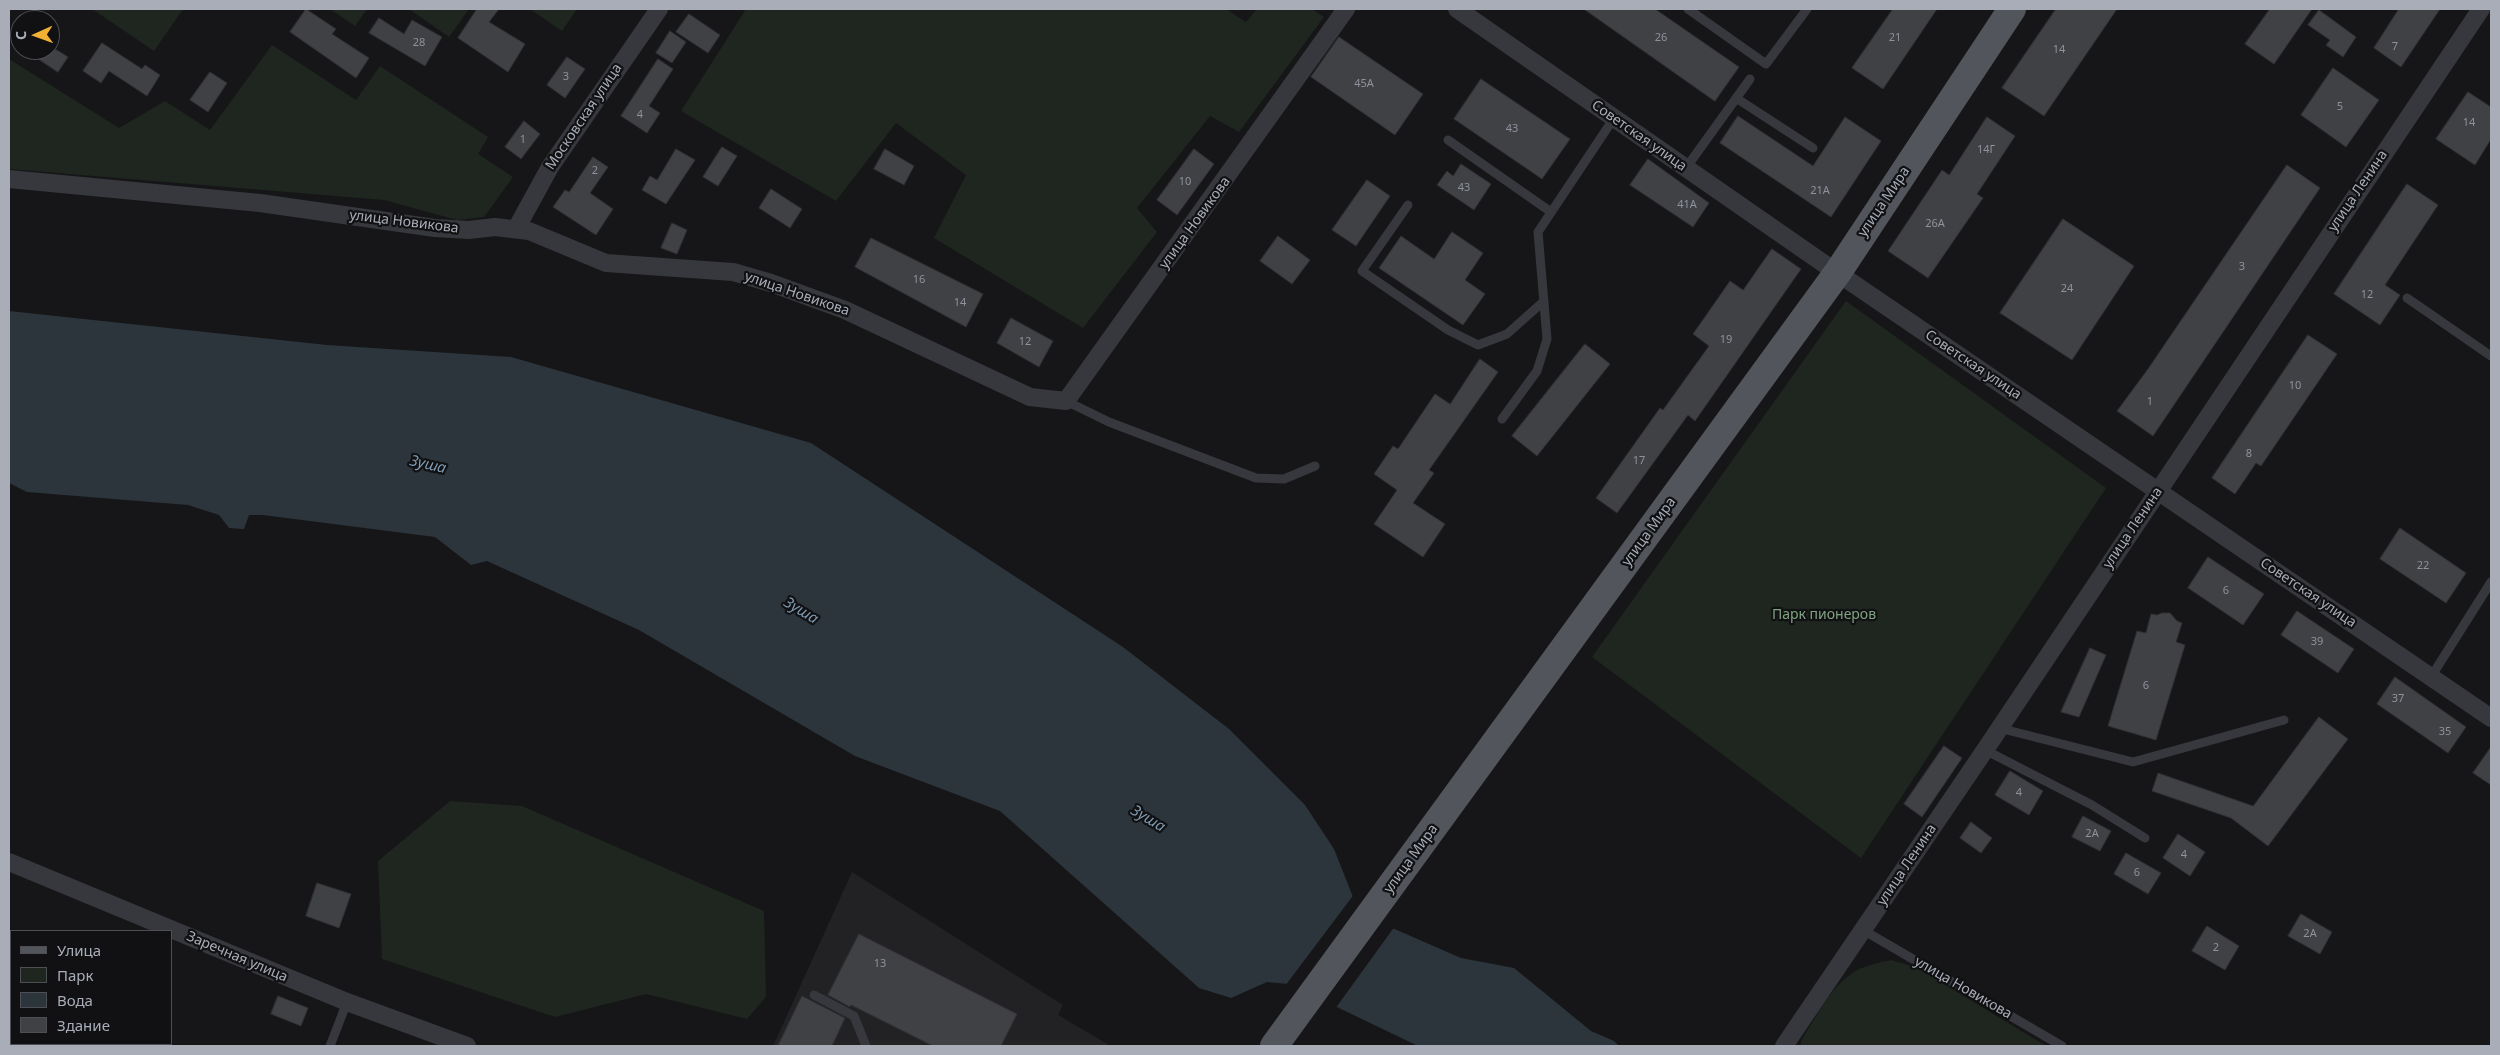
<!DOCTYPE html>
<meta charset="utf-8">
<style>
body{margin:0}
#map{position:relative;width:2500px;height:1055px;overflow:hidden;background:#161618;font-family:"Noto Sans",sans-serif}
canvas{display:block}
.frame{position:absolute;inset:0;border:10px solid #a8adb8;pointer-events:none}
.legend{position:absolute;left:10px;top:930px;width:162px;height:115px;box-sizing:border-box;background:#111113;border:1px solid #4d4f55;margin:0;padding:6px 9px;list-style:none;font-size:15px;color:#a8adb8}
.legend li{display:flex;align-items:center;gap:10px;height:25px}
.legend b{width:25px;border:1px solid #4d4f55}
.north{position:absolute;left:10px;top:10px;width:50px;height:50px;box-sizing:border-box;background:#111113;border:1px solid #4d4f55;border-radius:50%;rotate:268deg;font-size:14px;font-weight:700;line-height:20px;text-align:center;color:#a8adb8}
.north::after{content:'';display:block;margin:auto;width:18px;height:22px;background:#f2b134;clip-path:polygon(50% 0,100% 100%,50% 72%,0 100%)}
</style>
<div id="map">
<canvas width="2500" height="1055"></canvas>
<div class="frame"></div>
<ul class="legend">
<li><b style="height:6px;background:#53555c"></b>Улица</li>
<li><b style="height:14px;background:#1e261f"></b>Парк</li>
<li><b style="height:14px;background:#2c353c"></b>Вода</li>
<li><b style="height:14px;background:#404145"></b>Здание</li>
</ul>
<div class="north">С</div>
</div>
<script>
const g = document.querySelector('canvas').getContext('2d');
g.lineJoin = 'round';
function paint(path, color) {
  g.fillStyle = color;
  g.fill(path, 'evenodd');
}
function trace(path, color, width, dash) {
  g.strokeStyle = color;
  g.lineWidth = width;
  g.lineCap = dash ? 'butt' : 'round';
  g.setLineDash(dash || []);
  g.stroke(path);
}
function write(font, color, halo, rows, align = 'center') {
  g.font = font + ' "Noto Sans",sans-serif';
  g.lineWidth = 4.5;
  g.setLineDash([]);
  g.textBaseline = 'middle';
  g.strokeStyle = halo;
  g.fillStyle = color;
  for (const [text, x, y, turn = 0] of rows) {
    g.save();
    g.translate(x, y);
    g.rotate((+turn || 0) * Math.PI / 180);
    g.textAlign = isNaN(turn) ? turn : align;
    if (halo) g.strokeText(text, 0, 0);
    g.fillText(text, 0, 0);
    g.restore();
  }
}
const built = new Path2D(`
 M852,872L1063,1005L1058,1015L1111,1046H773Z`);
const green = new Path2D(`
 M92,9H183L154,51Z
 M330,9H367L355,26Z
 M409,9H469L449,37Z
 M530,9H577L562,31Z
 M746,9H1226L1246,22L1257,9H1312L1324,17L1239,132L1210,116L1137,208L1157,232L1083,328L934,238L966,175L896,123L836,201L681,111Z
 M272,45L356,100L380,66L488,137L478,154L513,177L484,217L457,220L384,200L9,169V59L119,128L165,101L210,130Z
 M1846,301L2106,488L1861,858L1592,657Z
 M450,801L522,806L764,911L766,997L747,1019L646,994L555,1017L382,959L378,861Z
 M1891,960L1918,968L2046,1046H1800L1802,1039C1816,1018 1829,989 1851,974C1862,966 1877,963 1891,960Z`);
const water = new Path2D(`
 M9,311L327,345L511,357L811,443L1123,647L1229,729L1305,805L1334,849L1355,902L1374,920L1461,958L1514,968L1591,1031L1614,1041L1619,1046H1418L1289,984L1267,982L1231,998L1199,988L1000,811L855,756L639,630L487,561L471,565L435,537L263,515H249L244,529L229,528L219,515L188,505L27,492L9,483Z`);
const pier = new Path2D(`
 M1355,893L1358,901L1375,917L1395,926L1335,1009L1285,986Z`);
const building = new Path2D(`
 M306,9L336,29L332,34L369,58L356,78L290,32Z
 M477,9H499L489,22L525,44L508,72L458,38Z
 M1584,9H1655L1739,67L1715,101Z
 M1893,9H1937L1883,89L1852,68Z
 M2056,9H2117L2044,116L2002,88Z
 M2270,9H2312L2274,64L2245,44Z
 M2399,9H2440L2401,67L2374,48Z
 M2319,10L2356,37L2343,57L2326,45L2330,40L2308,25Z
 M689,14L720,35L708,53L676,32Z
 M379,18L404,34L412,20L442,37L425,66L369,33Z
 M670,31L686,42L672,63L656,53Z
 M1339,37L1423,94L1395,135L1311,77Z
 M102,43L142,69L145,65L160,75L147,96L109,71L101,83L83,71Z
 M25,50H57L68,57L58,72Z
 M567,57L585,69L565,98L547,85Z
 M658,59L673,69L649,106L660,113L647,133L621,116Z
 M2333,68L2379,100L2346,147L2301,115Z
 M210,72L227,83L208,112L190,100Z
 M1481,79L1570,139L1542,179L1454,119Z
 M2468,92L2491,107V139L2475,165L2436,139Z
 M1738,116L1813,166L1845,117L1881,141L1831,217L1720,143Z
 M1987,117L2015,136L1977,194L1983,198L1928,278L1888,251L1942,170L1949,175Z
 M524,121L540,134L521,159L505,147Z
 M722,147L737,156L718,186L703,177Z
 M676,149L695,160L666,204L642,190L650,176L657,180Z
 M885,149L914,166L904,185L874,169Z
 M1194,149L1214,164L1177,215L1157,200Z
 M593,157L608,167L590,193L613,209L596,235L553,207L565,190L569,192Z
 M1648,159L1709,203L1693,227L1630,185Z
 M1461,164L1491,184L1474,210L1437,185L1447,171L1453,176Z
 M2287,165L2320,188L2153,436L2117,411L2148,369Z
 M1367,180L1390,196L1356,246L1332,230Z
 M2407,184L2438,205L2385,285L2400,295L2380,325L2334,294Z
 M771,189L802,209L790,228L759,208Z
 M2063,219L2134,266L2072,360L2000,313Z
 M672,223L687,230L677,254L661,248Z
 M1452,232L1483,253L1465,280L1485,294L1463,325L1379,268L1401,236L1434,259Z
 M1278,236L1310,260L1292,284L1260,261Z
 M871,238L983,294L966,327L855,267Z
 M1772,249L1801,269L1695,421L1688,415L1617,513L1596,498L1660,408L1663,410L1709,346L1693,334L1730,281L1743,290Z
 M1011,318L1053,341L1039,367L997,343Z
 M2308,335L2337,354L2261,466L2256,463L2235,494L2212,478Z
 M1585,344L1610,364L1537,456L1512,436Z
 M1480,359L1498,372L1429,470L1434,473L1413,503L1445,524L1423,557L1374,524L1397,490L1374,474L1393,446L1398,449L1435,394L1450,404Z
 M2400,528L2466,573L2446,603L2380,559Z
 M2208,557L2264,594L2243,625L2188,588Z
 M2297,611L2354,649L2338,673L2281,635Z
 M2162,613H2170L2177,621L2182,623L2176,642L2185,645L2156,740L2108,726L2137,631L2146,633L2151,614L2157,615Z
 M2090,648L2106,655L2079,717L2061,712Z
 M2395,677L2466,727L2448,753L2377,704Z
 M2319,717L2348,739L2268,846L2231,818L2152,791L2158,773L2253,806Z
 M1944,746L1962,758L1922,817L1904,804Z
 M2491,747V785L2473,773Z
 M2010,771L2043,791L2029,815L1995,795Z
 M2083,816L2111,831L2100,851L2072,837Z
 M1971,822L1992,838L1981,853L1960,838Z
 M2178,834L2205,852L2190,876L2163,858Z
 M2126,853L2161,873L2148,894L2114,874Z
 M317,883L351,894L339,928L306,916Z
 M2301,914L2332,932L2320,954L2288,936Z
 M2207,926L2239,946L2225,970L2192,951Z
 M859,934L1017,1014L1001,1046H933L851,1005L850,1007L828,995Z
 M278,996L308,1008L301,1026L271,1014Z
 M802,996L845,1018L832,1046H778Z`);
const lane = new Path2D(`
 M1688,9L1766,64L1807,9
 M1736,98L1813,148
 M1448,140L1551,212
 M1686,168L1750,79
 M1408,205L1362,271L1448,330L1478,345L1507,334L1544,301
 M2407,298L2491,356
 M1066,401L1109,422L1256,478L1284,479L1315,466
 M1502,419L1537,371L1547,339L1538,232L1614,118
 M2431,677L2491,582
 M1999,728L2133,762L2284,720
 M1985,750L2092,805L2145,838
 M1863,930L2062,1046
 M814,995L854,1016L866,1046
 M330,1046L347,1002`);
const street = new Path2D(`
 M1457,9L1820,261L2491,718
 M9,179L260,203L435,228L469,230L495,227L529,231L606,263L733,272L771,283L845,310L1030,397L1066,401L1346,9
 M516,229L550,167L659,9
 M9,862L347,1002L467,1046
 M1784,1046L1985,750L2481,9`);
const primary = new Path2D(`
 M1274,1046L1838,272L2012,9`);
const numberNames = [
 ["26",1661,38],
 ["21",1895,38],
 ["28",419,43],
 ["7",2395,47],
 ["14",2059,50],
 ["3",566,77],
 ["45А",1364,84],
 ["5",2340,107],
 ["4",640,115],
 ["14",2469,123],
 ["43",1512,129],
 ["1",523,140],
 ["14Г",1986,150],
 ["2",595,171],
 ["10",1185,182],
 ["43",1464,188],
 ["21А",1820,191],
 ["41А",1687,205],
 ["26А",1935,224],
 ["3",2242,267],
 ["16",919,280],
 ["24",2067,289],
 ["12",2367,295],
 ["14",960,303],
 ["19",1726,340],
 ["12",1025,342],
 ["10",2295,386],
 ["1",2150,402],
 ["8",2249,454],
 ["17",1639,461],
 ["22",2423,566],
 ["6",2226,591],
 ["39",2317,642],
 ["6",2146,686],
 ["37",2398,699],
 ["35",2445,732],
 ["4",2019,793],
 ["2А",2092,834],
 ["4",2184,855],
 ["6",2137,873],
 ["2А",2310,934],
 ["2",2216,948],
 ["13",880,964]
];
const streetNames = [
 ["Московская улица",584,117,-56],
 ["Советская улица",1639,136,35],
 ["улица Ленина",2358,191,-56],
 ["улица Мира",1884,202,-56],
 ["улица Новикова",404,222,7],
 ["улица Новикова",1195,223,-54],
 ["улица Новикова",797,294,19],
 ["Советская улица",1973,365,34],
 ["улица Ленина",2133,528,-56],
 ["улица Мира",1649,532,-54],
 ["Советская улица",2308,593,34],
 ["улица Мира",1411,859,-54],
 ["улица Ленина",1907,865,-56],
 ["Заречная улица",237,957,23],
 ["улица Новикова",1963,988,30]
];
const parkNames = [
 ["Парк пионеров",1824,615]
];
const waterNames = [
 ["Зуша",428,465,13],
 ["Зуша",801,611,31],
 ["Зуша",1148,819,31]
];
paint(built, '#222225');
paint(green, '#1e261f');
paint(water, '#2c353c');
paint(pier, '#161618');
paint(building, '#404145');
trace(building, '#303034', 1);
trace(lane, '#37383d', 9);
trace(street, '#37383d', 18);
trace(primary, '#53555c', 28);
write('11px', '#8e929b', null, numberNames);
write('14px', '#a8adb8', '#111113', streetNames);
write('14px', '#7fa381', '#111113', parkNames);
write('italic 15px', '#7f9bb3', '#111113', waterNames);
</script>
